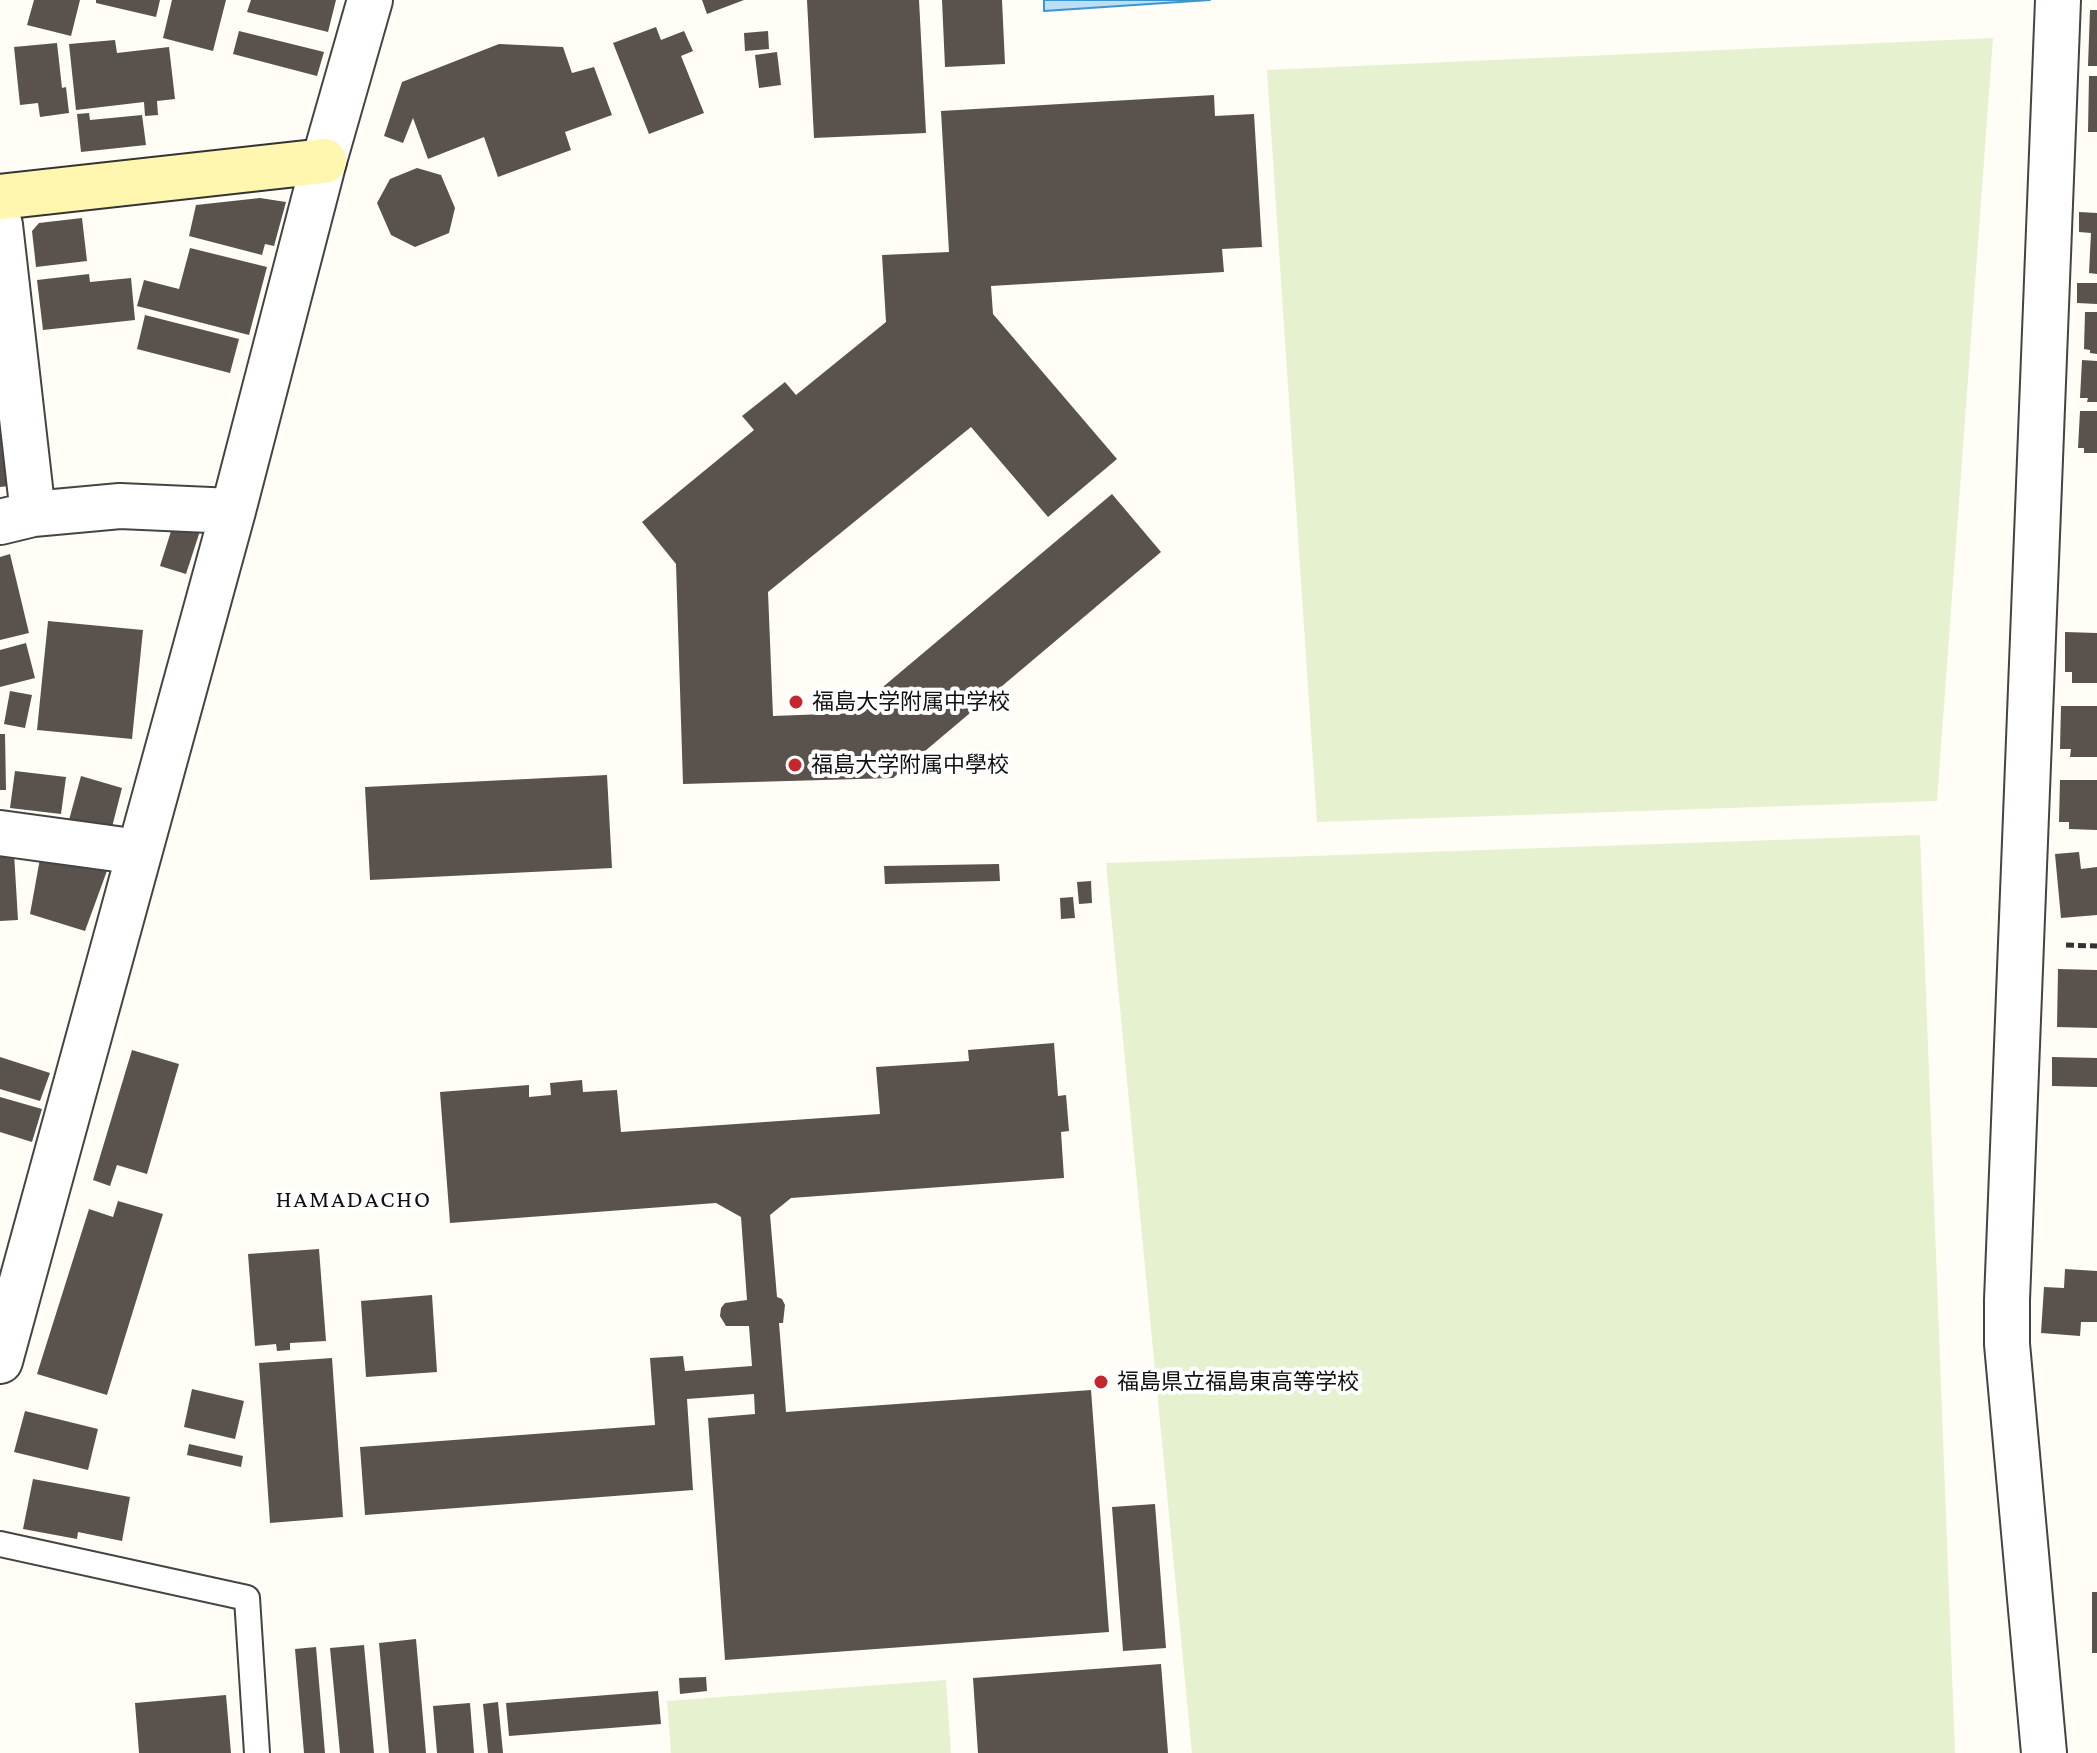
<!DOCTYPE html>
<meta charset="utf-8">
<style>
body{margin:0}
canvas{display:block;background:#fffdf5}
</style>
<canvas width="2097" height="1753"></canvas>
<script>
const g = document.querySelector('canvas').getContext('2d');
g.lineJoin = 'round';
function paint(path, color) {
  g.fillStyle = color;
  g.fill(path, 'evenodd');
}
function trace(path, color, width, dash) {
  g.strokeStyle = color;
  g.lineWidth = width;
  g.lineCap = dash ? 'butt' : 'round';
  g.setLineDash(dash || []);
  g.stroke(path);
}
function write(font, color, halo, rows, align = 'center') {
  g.font = font + ' "Crimson Pro","Noto Sans JP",serif';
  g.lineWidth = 8;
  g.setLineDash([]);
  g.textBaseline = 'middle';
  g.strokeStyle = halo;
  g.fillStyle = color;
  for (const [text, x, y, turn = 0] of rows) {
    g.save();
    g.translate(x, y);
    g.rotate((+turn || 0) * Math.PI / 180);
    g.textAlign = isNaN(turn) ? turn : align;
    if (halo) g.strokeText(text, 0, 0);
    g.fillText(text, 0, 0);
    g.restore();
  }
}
const pitch = new Path2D(`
 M1993,38L1937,801L1317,822L1267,70Z
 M1920,835L1955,1753H1192L1106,863Z
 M946,1680L951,1753H671L667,1701Z`);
const water = new Path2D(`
 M1044,0H1210L1044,11Z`);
const building = new Path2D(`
 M34,0H80L71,36L27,25Z
 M96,0H160L156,17L96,3Z
 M172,0H226L213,51L163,38Z
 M251,0H336L328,32L247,12Z
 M702,0H744L707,14Z
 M807,0H919L926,133L814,138Z
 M942,0H1002L1005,64L945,67Z
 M2090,10H2097V66H2088Z
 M656,27L661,40L684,31L693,51L681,56L704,113L649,134L613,43Z
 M239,31L324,52L317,76L233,54Z
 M768,31L769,49L745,51L744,33Z
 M115,40L117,53L169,47L175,99L157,101L158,115L145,116L144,102L76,110L69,44Z
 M57,43L62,88L66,87L69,113L40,117L38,103L20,105L14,47Z
 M499,44L563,47L572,73L594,67L612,115L565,132L571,150L498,177L484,137L428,159L413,118L403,143L384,136L402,82Z
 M777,52L781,85L759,88L755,55Z
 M2089,76H2097V132H2088Z
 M1214,95L1215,116L1254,114L1262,247L1222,249L1224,272L991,286L993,314L1117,459L1048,517L971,427L768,592L773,716L852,713L1112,494L1161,552L893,778L683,784L676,564L642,522L754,430L742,416L785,382L796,395L886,322L882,255L949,252L941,111Z
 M89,113L90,120L142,115L146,145L81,152L77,114Z
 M417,168L441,175L455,208L449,233L415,247L391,235L377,203L390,179Z
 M260,198L286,202L274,246L265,244L262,255L189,236L196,205Z
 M2079,212L2097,213V274L2089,273L2091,233L2079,232Z
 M82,218L87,261L36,267L32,231L39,223Z
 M190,248L267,267L249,335L137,306L144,280L179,289Z
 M89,274L90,282L131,278L135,320L43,330L37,280Z
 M2077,283H2097V304L2077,303Z
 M2085,312H2097V354L2090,353V350L2084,349Z
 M145,315L239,339L230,373L137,349Z
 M0,342L10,486L0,487Z
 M2082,360L2097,361V402H2087L2088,398H2080Z
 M2080,411H2097V453H2084V448H2078Z
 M173,525L201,528L186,574L160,566Z
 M10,554L29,633L0,640V557Z
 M48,621L143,630L132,739L37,730Z
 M2065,632L2097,633V683H2072V672H2065Z
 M26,643L35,678L0,687V650Z
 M10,691L32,695L25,728L4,724Z
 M2061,706H2097V757H2070L2071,749H2060Z
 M0,734H5L6,790H0Z
 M15,771L66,777L61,814L10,808Z
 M607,775L612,868L370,880L365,787Z
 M81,776L122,788L111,831L69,820Z
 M2060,780H2097V830L2069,829V822H2059Z
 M2079,852L2081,869L2097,867V915L2061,918L2055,854Z
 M14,853L18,920L0,921V854Z
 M41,853L108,868L85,931L30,914Z
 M999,864L1000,881L885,884L884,866Z
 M1091,881L1092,903L1079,904L1077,882Z
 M1073,897L1075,918L1061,919L1060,898Z
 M2058,969L2097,970V1028L2057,1027Z
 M1054,1043L1058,1096L1066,1095L1069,1131L1061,1132L1064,1178L791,1198L770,1215L777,1297L782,1299L785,1305L783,1323H779L786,1412L1091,1390L1109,1632L725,1660L708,1418L755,1414L754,1394L687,1399L693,1490L365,1515L360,1447L655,1425L650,1358L683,1356L685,1371L752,1366L749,1326H726L720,1316L721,1308L725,1303L747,1300L741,1217L716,1203L450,1223L440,1092L529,1085V1097L551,1095L550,1083L582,1080L583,1092L617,1090L621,1132L880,1114L876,1067L969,1061L968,1050Z
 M132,1050L179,1064L147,1174L117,1165L110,1186L93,1180Z
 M0,1057L50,1073L40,1101L0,1089Z
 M2052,1057L2097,1058V1087L2052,1086Z
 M0,1097L42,1109L32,1142L0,1132Z
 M118,1201L163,1214L107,1395L37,1374L89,1209L113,1217Z
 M319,1249L326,1341L290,1343V1350L277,1351L276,1344L255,1346L248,1254Z
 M2065,1269L2097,1271V1322H2081L2080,1336L2041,1333L2044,1287L2064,1288Z
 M432,1295L437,1372L366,1377L361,1301Z
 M332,1358L343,1517L270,1523L259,1363Z
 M192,1389L244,1401L235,1439L184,1427Z
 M25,1411L98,1429L88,1470L14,1452Z
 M189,1444L243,1456L241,1467L187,1455Z
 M33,1479L130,1497L122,1541L78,1532L77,1539L23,1529Z
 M1155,1504L1166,1648L1123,1651L1112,1507Z
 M2092,1592H2097V1653H2092Z
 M416,1639L426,1753H389L379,1643Z
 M364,1645L374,1753H340L330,1648Z
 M316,1647L325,1753H304L295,1649Z
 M1161,1664L1168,1753H978L973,1678Z
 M706,1677L707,1691L680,1694L679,1678Z
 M658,1691L661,1724L509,1736L506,1703Z
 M226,1695L231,1753H139L135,1703Z
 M498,1702L503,1753H488L483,1704Z
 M470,1703L474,1753H437L433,1706Z`);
const path = new Path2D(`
 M2066,945L2097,946`);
const lane = new Path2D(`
 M0,1544L247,1598L257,1753`);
const street = new Path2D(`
 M0,225L33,514
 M0,522L33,514L120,506L233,511
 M0,833L139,852
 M0,1361L233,511L324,161L370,0
 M2044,1753L2007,1344V1300L2058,0`);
const secondary = new Path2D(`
 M0,197L324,161`);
const markers = [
 [796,702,8,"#c4262e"],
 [795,765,8,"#c4262e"],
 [1101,1382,8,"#c4262e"]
];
const poiNames = [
 ["福島大学附属中学校",812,702],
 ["福島大学附属中學校",811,765],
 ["福島県立福島東高等学校",1117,1382]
];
const neighbourhoodNames = [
 ["HAMADACHO",354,1200]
];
paint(pitch, '#e6f2cf');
paint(water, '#b9e0f7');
trace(water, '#3f96cf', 2);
paint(building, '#5a524d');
trace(lane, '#444', 28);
trace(street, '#444', 48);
trace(secondary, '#333', 48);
trace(path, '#333', 5, [8, 4]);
trace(lane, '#fff', 24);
trace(street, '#fff', 44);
trace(secondary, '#fff6b0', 44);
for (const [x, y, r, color] of markers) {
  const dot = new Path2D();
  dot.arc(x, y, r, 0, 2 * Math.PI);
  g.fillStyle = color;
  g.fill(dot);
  trace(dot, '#fff', 3);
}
write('22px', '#111', '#fff', poiNames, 'left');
g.letterSpacing = '2px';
write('24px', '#111', '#fff', neighbourhoodNames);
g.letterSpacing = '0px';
</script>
